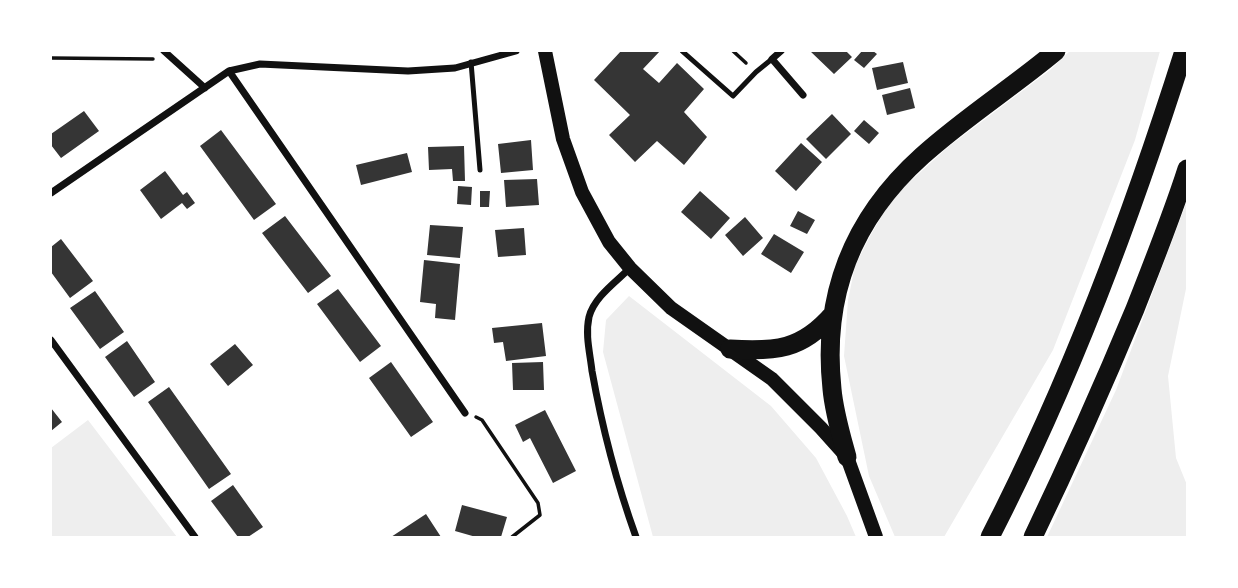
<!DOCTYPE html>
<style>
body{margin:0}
#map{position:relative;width:1238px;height:588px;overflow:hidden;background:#fff;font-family:"Archivo Narrow",sans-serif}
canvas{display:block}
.frame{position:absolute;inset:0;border:52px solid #fff;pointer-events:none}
</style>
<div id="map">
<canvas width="1238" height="588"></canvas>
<div class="frame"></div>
</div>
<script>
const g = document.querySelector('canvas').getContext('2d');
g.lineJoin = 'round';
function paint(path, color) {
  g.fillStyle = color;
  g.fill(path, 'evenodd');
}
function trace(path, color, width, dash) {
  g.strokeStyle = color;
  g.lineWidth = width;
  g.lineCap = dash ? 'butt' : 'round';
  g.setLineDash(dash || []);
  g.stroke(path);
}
const green = new Path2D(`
 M1070,51H1160L1135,140L1053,350L944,537H895L869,476L844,356L848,300L855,266L869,238L892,198L948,147L1050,70Z
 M1187,201V284L1168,376L1176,458L1187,485V537H1047L1116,390Z
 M629,296L771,406L816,458L847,516L856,537H653L603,352L606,320Z
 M88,420L177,537H51V448Z`);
const building = new Path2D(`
 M621,51H660L643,69L659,83L677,63L704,89L684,112L707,137L684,165L657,141L635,162L609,135L630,115L594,80Z
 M810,51H846L852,57L834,74Z
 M862,51H873L877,54L864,68L854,60Z
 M903,62L908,83L877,90L872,68Z
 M910,88L915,108L887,115L882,95Z
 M84,111L99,131L61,158L51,145V134Z
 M832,114L851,134L826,159L806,139Z
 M864,120L879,133L869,144L854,131Z
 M221,130L276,204L254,220L200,146Z
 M531,140L533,170L501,173L498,144Z
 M801,143L822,162L796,191L775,171Z
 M464,146L465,181H453L452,169L429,170L428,147Z
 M407,153L412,172L361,185L356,165Z
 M165,171L183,195L187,192L195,203L187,209L182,203L161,219L140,190Z
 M537,179L539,205L506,207L504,180Z
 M458,186L472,187L471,205L457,204Z
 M480,191H490L489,207H480Z
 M700,191L730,218L711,239L681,212Z
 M798,211L815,220L807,234L790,226Z
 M285,216L331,276L308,293L262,233Z
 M745,217L763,238L743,256L725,235Z
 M430,225L463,227L460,258L427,255Z
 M524,228L526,255L498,257L495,230Z
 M774,234L804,252L791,273L761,254Z
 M61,239L93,281L70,298L51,272V247Z
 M424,260L460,264L455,320L435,318L436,304L420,302Z
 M338,289L381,346L360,362L317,304Z
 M95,291L124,332L100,349L70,308Z
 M542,323L546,356L506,361L503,342L494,343L492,328Z
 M127,341L155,382L134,397L105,357Z
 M235,344L253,365L228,386L210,364Z
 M391,362L433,422L411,437L369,378Z
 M543,362L544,390H513L512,363Z
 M169,387L231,474L209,489L148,402Z
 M51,408L62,422L51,431Z
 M545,410L576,471L553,483L530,438L523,442L515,425Z
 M233,485L263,527L248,537H238L211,501Z
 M462,505L507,517L501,537H476L455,531Z
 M426,514L441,537H391Z`);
const path = new Path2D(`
 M733,51L746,63
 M51,58L153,59
 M476,417L482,420L538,503L540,515L512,537`);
const service = new Path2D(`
 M682,51L733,96L756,72L772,59
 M471,62L480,170`);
const minor = new Path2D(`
 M164,51L205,88
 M781,51L772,59L803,95
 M229,71L465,413
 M51,193L229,71L260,64L408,71L455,68L516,51
 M630,268C616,282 594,297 589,317C585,335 590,353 592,371C602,427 617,484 636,537
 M51,340L195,537`);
const secondary = new Path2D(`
 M545,51L563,139L582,192L609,242L630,268L671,308L772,379L821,428L847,457L876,537`);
const trunk = new Path2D(`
 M730,349C775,352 802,350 833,314
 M847,457C841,435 834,412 832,389C822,295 852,219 922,156C964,118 1013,87 1056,51
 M990,537C1070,381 1131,218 1184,51
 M1033,537C1069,462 1103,386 1135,309C1153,263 1172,216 1187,169`);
paint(green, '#eee');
paint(building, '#353535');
trace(path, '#111', 3.5);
trace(service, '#111', 5);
trace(minor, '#111', 7);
trace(secondary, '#111', 14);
trace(trunk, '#111', 19);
</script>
